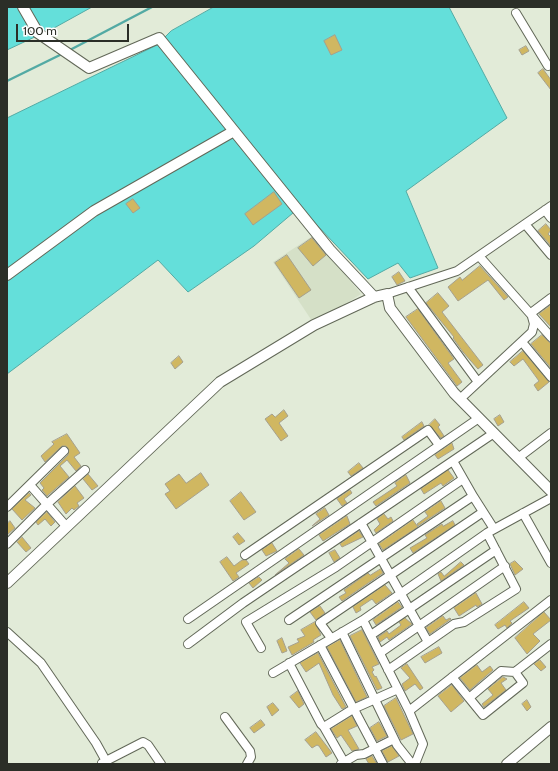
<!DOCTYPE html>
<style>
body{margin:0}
#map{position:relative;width:558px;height:771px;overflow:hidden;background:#e2ebd8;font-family:Cabin,sans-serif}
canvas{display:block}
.frame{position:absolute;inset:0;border:8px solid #2b2e27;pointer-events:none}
.scale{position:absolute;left:16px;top:24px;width:113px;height:18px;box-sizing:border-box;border:2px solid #2b2e27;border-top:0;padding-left:5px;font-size:12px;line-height:14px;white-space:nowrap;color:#2b2e27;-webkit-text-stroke:3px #fff;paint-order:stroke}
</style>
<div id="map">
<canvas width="558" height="771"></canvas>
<div class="frame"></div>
<div class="scale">100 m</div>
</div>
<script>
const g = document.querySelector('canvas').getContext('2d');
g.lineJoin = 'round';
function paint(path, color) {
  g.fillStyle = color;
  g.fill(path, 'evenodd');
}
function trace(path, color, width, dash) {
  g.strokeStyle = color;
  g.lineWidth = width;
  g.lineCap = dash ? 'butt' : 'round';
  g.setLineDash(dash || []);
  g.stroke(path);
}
const built = new Path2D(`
 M314,235L361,294L314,324L273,262Z`);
const water = new Path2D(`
 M7,7H92L54,28L7,50Z
 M214,7H449L507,118L406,191L438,268L410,278L398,263L368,279L300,207L254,246L188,292L158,260L7,374V118L157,45L171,31Z`);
const stream = new Path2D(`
 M68,51L152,7
 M7,81L64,53`);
const building = new Path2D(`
 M335,35L342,50L331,55L324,41Z
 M526,46L529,51L522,55L519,50Z
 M543,69L551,80V90L538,73Z
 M274,192L282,204L253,225L245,214Z
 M133,199L140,208L133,213L126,204Z
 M546,224L551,230L548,234L551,237V246L538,231Z
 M312,238L326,255L313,266L298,248Z
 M287,255L311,290L299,298L275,263Z
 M480,266L508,297L504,300L488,280L458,301L448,287L460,277L462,280Z
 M399,272L405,281L397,285L392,277Z
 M438,293L449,306L442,312L483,365L478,369L463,352L453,338L454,337L426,303Z
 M551,305V327L539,314Z
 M418,309L454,359L448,363L462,382L457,386L406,317Z
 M542,335L551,344V368L531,344Z
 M523,351L549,382L538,391L534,385L539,381L523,359L514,366L510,362Z
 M179,356L183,362L175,369L171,363Z
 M284,410L288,416L279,423L288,436L281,441L265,419L272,414L275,417Z
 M500,415L504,422L498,426L494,419Z
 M435,419L440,425L438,427L444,436L441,438L429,425Z
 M422,422L424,426L404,440L402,437Z
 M67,434L80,453L74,457L81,466L76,471L67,460L60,466L69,477L47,496L42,490L44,488L40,483L68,455L69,450L66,446H62L45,462L41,456L54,444L52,442Z
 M452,443L454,449L438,459L435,455Z
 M359,463L363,468L351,476L348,472Z
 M448,470L454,478L443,486L441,483L424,494L421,489Z
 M201,473L209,485L176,509L165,494L170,491L165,484L179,474L186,483Z
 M88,474L98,486L92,490L83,479Z
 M406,475L410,483L376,506L373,502L397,486L395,483Z
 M75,486L84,498L77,503L79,506L74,510L72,508L66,514L58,502Z
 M350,490L352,493L344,499L347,503L342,506L337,499Z
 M241,492L256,512L244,520L230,501Z
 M29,493L31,495L25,500L35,508L22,520L12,509Z
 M441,501L445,508L418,526L417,524L428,516L425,512Z
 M325,508L329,515L312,526L320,519L316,514Z
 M47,512L55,522L51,526L45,519L38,525L36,522Z
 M384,514L388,519L391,517L393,521L376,533L374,530L380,524L377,519Z
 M347,516L350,524L323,541L319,535Z
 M413,520L418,527L383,550L379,544Z
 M10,521L15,528L7,535V524Z
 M453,521L455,525L413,553L410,548L427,538L425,535L442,524L443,526Z
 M359,531L363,537L342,547L340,544Z
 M238,533L245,541L239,545L233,537Z
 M22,537L31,548L26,552L17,542Z
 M272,543L277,551L266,556L262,550Z
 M299,549L304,555L275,575L289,563L285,559Z
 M335,550L340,558L334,562L329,553Z
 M227,557L234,566L242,560H246L249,564L236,573L239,577L233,581L220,562Z
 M515,561L523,569L515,575L510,564Z
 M461,562L464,565L441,581L438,574L441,572L444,576Z
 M381,569L383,573L342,601L339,597L346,593L344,590L368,573L370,575Z
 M259,577L262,580L253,588L249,583Z
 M385,585L392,593L376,604L372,599L360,607L361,610L356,613L353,607Z
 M476,593L482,604L477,607L476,605L459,616L454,608Z
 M398,602L402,607L376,625L373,620Z
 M524,602L529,608L510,621L512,623L507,628L505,625L498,629L495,625Z
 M320,606L325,613L316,620L310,612Z
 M544,612L551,620L533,634L540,641L527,654L515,638Z
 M443,616L446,620L450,618L451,619L430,634L426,628Z
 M405,618L412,624L389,640L387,637L380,642L378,637L387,631L389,634L401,625L399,622Z
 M315,622L321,635L313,640L314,642L292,655L288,647L299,642L297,639L305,636L301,630Z
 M362,630L379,664L372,667L374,670L372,672L375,677L376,676L382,688L377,690L350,636Z
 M282,638L287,651L282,653L277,641Z
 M340,640L367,697L356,702L327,647Z
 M439,647L442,653L425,663L421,657Z
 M318,653L346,707L342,709L333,695L319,663L306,672L300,663Z
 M540,660L546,667L541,671L534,664Z
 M407,664L423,688L420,690L415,684L405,691L402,684L410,678L401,668Z
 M477,665L482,672L490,666L493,670L470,690L460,678Z
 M503,677L507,679L501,683L506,690L484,707L482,704L493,695L488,689Z
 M452,685L464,701L451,712L438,696Z
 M298,691L304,704L299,708L290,697Z
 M396,698L413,734L401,740L384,706Z
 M527,700L531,707L527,711L522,704Z
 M273,703L279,710L272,716L267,707Z
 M352,716L357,726L348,730L359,749L352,751L341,735L337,738L331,729Z
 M261,720L265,725L254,733L250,728Z
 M379,722L387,736L377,741L370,728Z
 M316,732L332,753L326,757L319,746L317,745L312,748L305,740Z
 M392,746L399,756L388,762L382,751Z
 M372,756L377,764H369L366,759Z`);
const minor = new Path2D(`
 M516,13L548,66
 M545,210L551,218
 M525,224L551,255
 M479,256L551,337
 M408,287L478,382
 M387,294L457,271L551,206
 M522,342L551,377
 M460,399L532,332L534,324L531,313L551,298
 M518,458L551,433
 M30,485L66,526
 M473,496L494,529
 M7,507L64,451
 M523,513L551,563
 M361,523L428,642
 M7,544L47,504L85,470
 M245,555L428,430L439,445
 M188,619L479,418
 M289,620L473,496L453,461
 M363,620L409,711L423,744L415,764
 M7,632L41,663L96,743L106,761
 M342,632L397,745L412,764
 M371,635L496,550
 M331,638L320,623L483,512
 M188,644L243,603L494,433
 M320,645L383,764
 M261,648L246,622L336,567L463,479
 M380,653L505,566
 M289,663L321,724L324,727L344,762
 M388,670L454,624L464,622L516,589L487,533
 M515,672L551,644
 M273,673L363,620L487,533L551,498
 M452,677L483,715L523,683L515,672L501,671L469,698
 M409,711L551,600
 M225,717L250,751L251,757L247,764
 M324,727L353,709L398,689
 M102,763L143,742L148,745L161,764
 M341,764L356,755L364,754L394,739`);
const tertiary = new Path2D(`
 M23,7L38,33L89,68L159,38L330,250L374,297
 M7,275L94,211L234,131
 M7,583L220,382L314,325L374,297L387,294L390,308L454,393L551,491
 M507,764L551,727`);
paint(built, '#d5e0c7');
paint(water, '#64dfda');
trace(water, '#53aaa4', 1);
trace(stream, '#53aaa4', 2.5);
paint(building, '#d0b761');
trace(building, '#a5a08e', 1);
trace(minor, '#626858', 10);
trace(tertiary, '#626858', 12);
trace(minor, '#fff', 8);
trace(tertiary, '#fff', 10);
</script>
